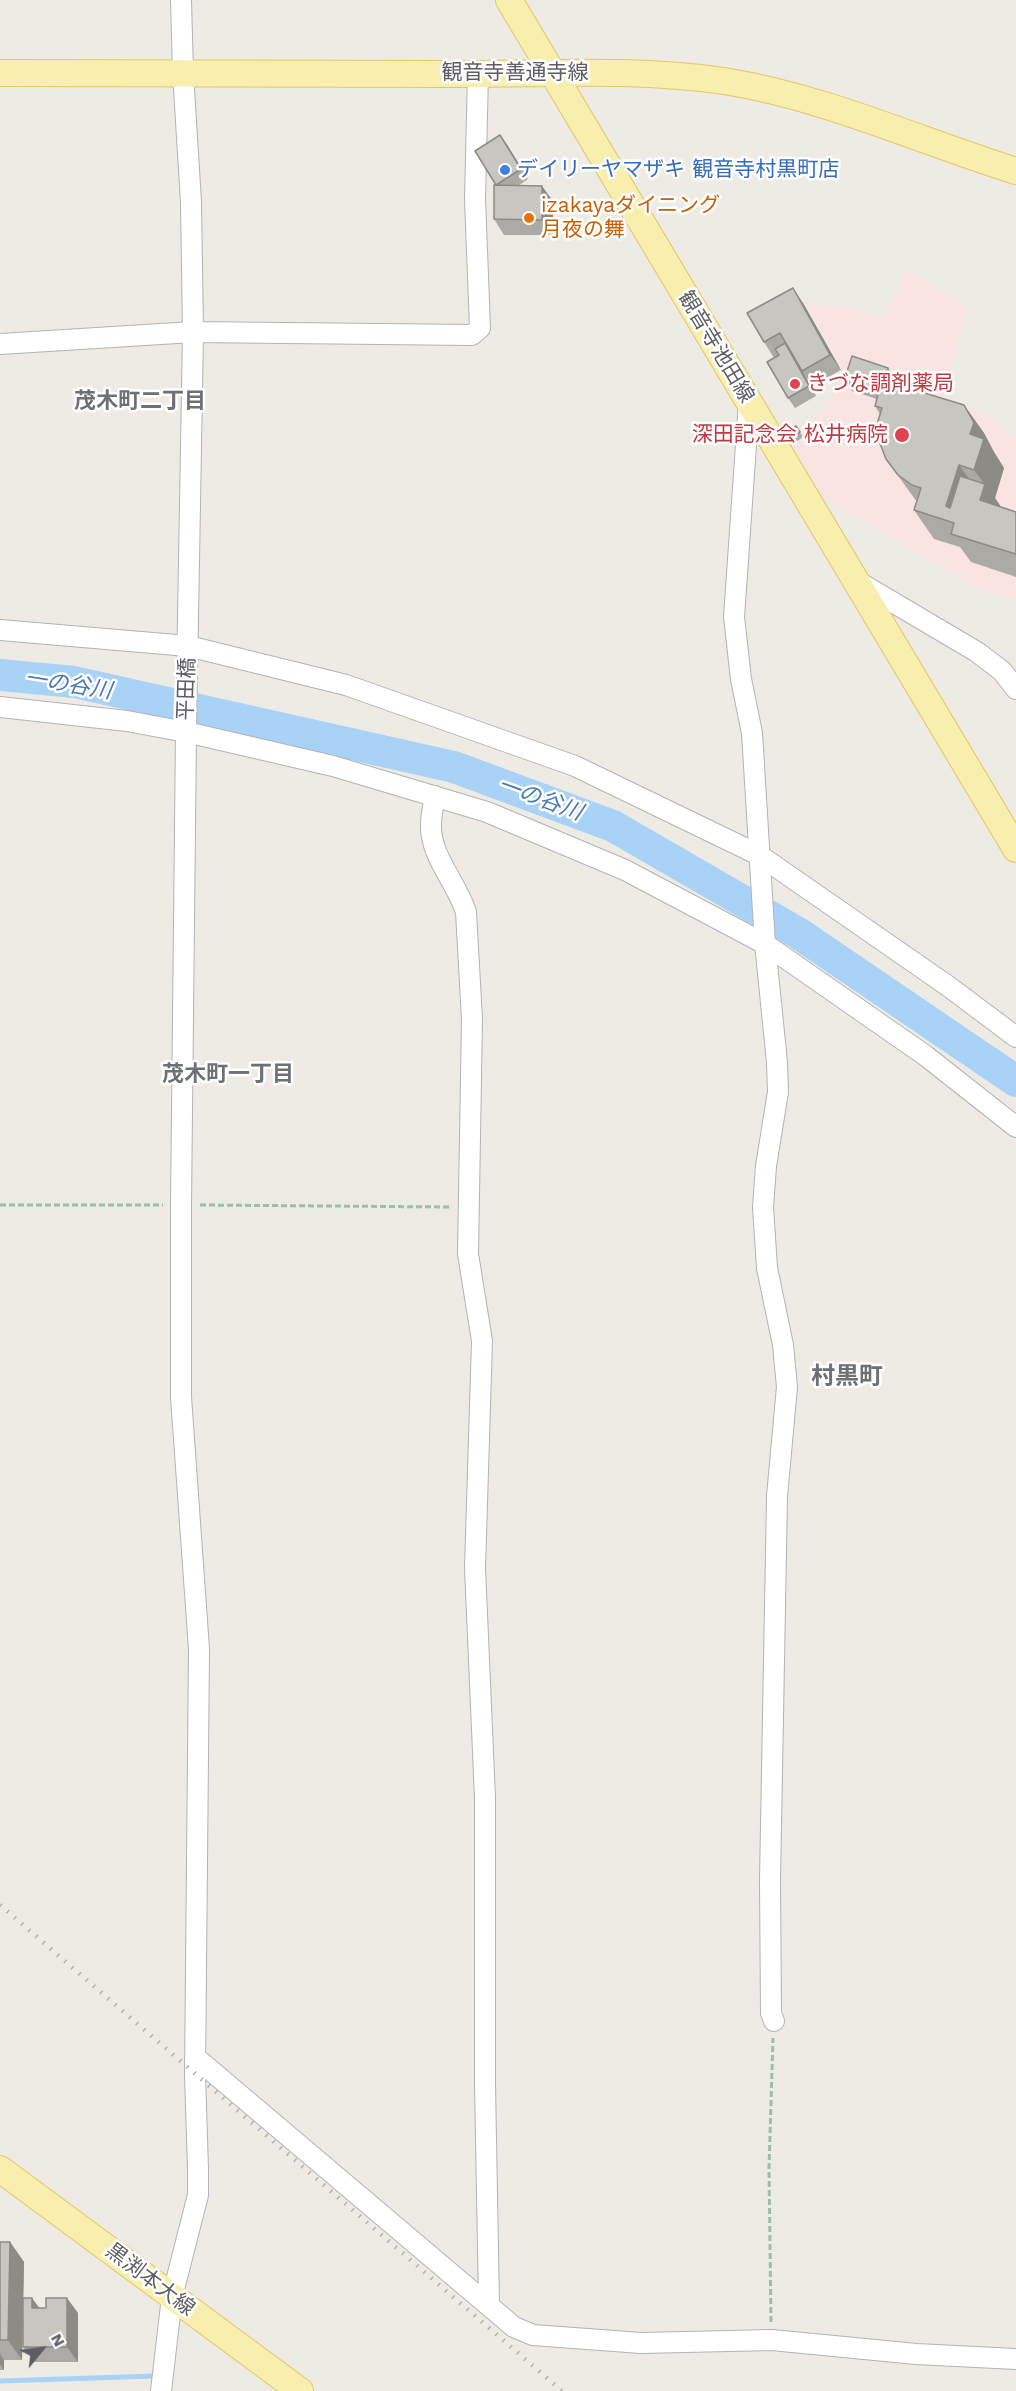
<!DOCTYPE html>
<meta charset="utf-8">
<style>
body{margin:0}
#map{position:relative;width:1016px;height:2391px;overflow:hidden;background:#edebe4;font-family:"Work Sans",sans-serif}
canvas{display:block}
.north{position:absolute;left:12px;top:2319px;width:60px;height:60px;-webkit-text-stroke:4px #fff;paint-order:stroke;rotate:61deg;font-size:16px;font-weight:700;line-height:24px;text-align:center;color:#5c5e63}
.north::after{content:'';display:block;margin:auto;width:21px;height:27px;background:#5c5e63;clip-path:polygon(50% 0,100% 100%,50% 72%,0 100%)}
</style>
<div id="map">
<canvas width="1016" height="2391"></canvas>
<div class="north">N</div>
</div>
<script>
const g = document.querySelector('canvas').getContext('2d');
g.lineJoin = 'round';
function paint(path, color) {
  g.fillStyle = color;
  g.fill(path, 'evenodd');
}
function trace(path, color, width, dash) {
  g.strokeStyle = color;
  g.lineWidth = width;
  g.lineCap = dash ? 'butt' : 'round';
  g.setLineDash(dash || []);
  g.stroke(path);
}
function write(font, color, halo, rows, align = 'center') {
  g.font = font + ' "Work Sans","Noto Sans JP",sans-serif';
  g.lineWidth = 5;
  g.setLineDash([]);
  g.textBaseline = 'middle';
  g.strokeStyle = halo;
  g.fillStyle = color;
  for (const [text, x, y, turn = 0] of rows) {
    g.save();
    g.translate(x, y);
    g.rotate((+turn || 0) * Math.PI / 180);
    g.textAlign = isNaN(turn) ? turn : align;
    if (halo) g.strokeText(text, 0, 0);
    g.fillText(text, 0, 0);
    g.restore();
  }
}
const medical = new Path2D(`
 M907,270L967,308L942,400L995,418L1006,434L1016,436V599L983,591L821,496L788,438L825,411L844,371L805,303L846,307L884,320Z`);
const stream = new Path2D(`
 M0,2381L155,2376`);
const river = new Path2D(`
 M0,675L74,682L454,767L613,826L798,933L1016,1081`);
const path = new Path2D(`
 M0,1205H163
 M200,1205L451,1207
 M771,2322L769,2168L773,2038`);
const minor = new Path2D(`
 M0,344L193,332L472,335L480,328L475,199L478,74
 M749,402L734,617L741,679L752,733L765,944L777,1062L778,1092L766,1166L763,1207L767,1268L783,1345L787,1387L777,1496L770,1881L771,2013L774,2021
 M857,581L977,652L1002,671L1016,689
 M0,630L188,646L346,685L575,766L759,855L948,986L1016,1037
 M0,707L127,721L186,732L333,766L487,812L625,870L765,944L926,1056L1016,1127
 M435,796C433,806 431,815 431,825C430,856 457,883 466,912L472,1019L468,1254L482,1341L475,1568L485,1798V2084L489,2304
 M195,2057L514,2327L533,2335L641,2343L772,2340L916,2354L1016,2359
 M161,2391L172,2297L198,2195V2169L195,2075L199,1649L181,1397V1205L186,732L193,332L191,202L183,73L181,0`);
const major = new Path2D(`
 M509,0L1016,849
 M0,73C152,73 304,73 456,74C545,74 635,68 724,81C825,97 920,141 1016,171
 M0,2169L300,2391`);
const rail = new Path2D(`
 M0,1905L562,2391`);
const wall = new Path2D(`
 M500,135L528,179L518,186L553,201V235H504L494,219L496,185L475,151Z
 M803,303L841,370L812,386L804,374L816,396L795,408L788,398L774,358L764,342Z
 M888,368L895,378L893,384L964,405L984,433L994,452L1004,468L995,498L1001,507L1016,512V577L971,562L960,547L934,539L914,510L917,502L886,459L880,414L875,406L877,399L852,391L844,381Z
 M796,426L803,437L793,444L785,433Z
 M0,2242H10L24,2262L22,2360H4V2370H0Z
 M32,2298L39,2308H46L78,2313V2362H34L23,2347Z`);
const shadedWall = new Path2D(`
 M500,135L508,146L528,179L521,169Z
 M542,186L553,201V235L542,220Z
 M793,288L803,303L841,370L830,355Z
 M785,343L804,374L816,396L809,386Z
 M888,368L895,378L887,403L880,392Z
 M964,405L984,433L994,452L1004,468L995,498L1005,513L980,500L985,485L974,470L970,434Z
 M959,465L980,494L966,535L946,506Z
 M10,2242L24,2262L22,2360L8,2340Z
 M32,2298L43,2313L32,2308Z
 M67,2298L78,2313V2362L67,2347Z
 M0,2354L4,2360V2370L0,2364Z`);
const building = new Path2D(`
 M500,135L521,169L496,185L475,151Z
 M494,185L542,186V220L494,219Z
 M793,288L830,355L802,371L780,333L764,342L747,313Z
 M785,343L809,386L788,398L767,362L779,355L775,349Z
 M852,356L888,368L884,381L882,380L879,392L844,381Z
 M882,380L964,405L974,423L970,434L984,439L974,470L959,465L946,506L950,508L960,476L985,484L980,500L1016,512V554L951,534L954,523L914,510L921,488L912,485L898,475L886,459L879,441L878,421L882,408L875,406Z
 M796,426L800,432L790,439L785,433Z
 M0,2242H10L8,2340H0Z
 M23,2298H32V2308H46V2298H67V2347H23Z`);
const markers = [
 [505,170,6,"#3f7fe0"],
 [529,218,6,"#e8710a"],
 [795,384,6,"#e0444e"],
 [902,435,8,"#e0444e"]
];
const streetNames = [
 ["観音寺善通寺線",515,73],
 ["観音寺池田線",716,347,59],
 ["平田橋",187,689,-88],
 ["黒渕本大線",150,2280,37]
];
const shopNames = [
 ["デイリーヤマザキ 観音寺村黒町店",517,170]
];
const foodNames = [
 ["izakayaダイニング",541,206],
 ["月夜の舞",541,230]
];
const healthNames = [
 ["きづな調剤薬局",807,384],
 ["深田記念会 松井病院",888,435,"right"]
];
const neighbourhoodNames = [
 ["茂木町二丁目",140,402],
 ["茂木町一丁目",228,1075]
];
const waterNames = [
 ["一の谷川",68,685,9],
 ["一の谷川",540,799,20]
];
const quarterNames = [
 ["村黒町",847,1377]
];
paint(medical, '#f9e4e1');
trace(stream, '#a9d2f7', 5);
trace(river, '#a9d2f7', 32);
trace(minor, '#b1b3b7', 22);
trace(major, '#e5c665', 28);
trace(path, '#9ac0a7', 3, [6, 3]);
trace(minor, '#fff', 20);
trace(major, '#f8efae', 26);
trace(rail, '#b2b2b3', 4.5, [1.5, 8]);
paint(wall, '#acaaa5');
paint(shadedWall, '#8c8b86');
paint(building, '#c8c6c0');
trace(building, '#8c8b86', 1.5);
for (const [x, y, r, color] of markers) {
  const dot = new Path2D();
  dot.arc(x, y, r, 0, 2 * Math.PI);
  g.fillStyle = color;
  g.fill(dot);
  trace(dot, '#fff', 2);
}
write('21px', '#5c5e63', '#fff', streetNames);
write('21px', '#366cbe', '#fff', shopNames, 'left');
write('21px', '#c56008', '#fff', foodNames, 'left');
write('21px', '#be3a42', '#fff', healthNames, 'left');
write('bold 22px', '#6d7075', '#fff', neighbourhoodNames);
write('italic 22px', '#4b79b0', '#fff', waterNames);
write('bold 24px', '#6d7075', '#fff', quarterNames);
</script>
